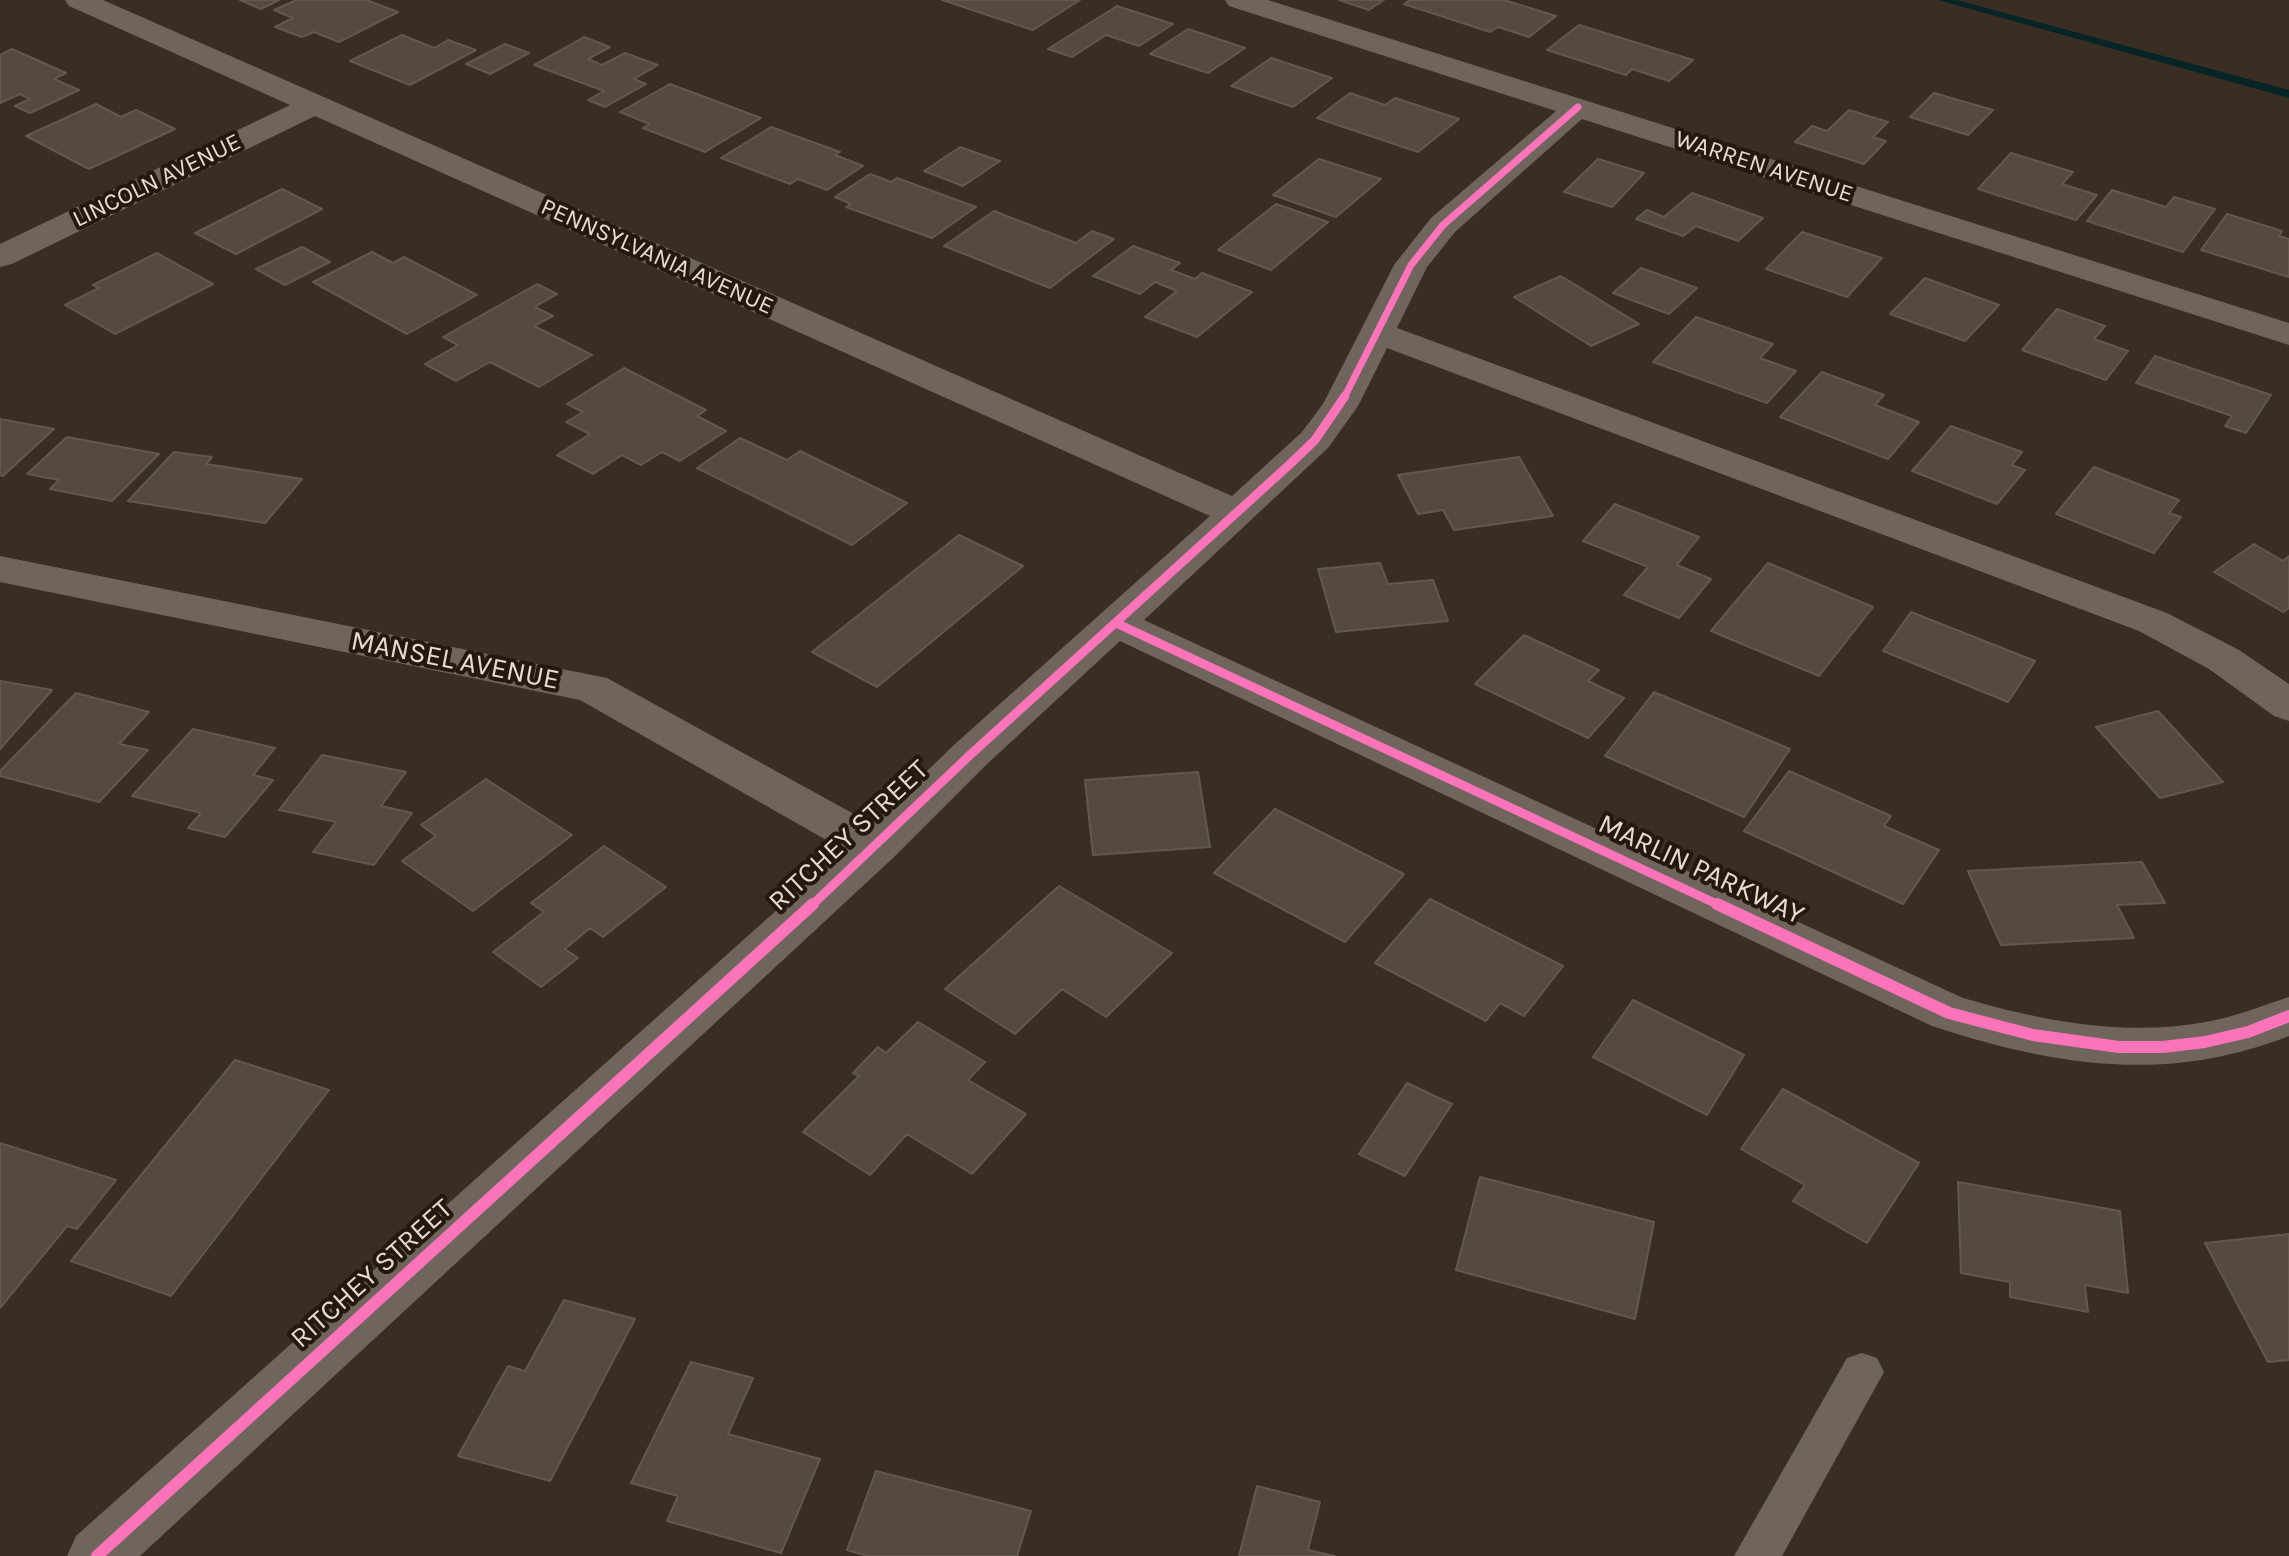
<!DOCTYPE html>
<style>
body{margin:0}
canvas{display:block;background:#3a2e22}
</style>
<canvas width="2289" height="1556"></canvas>
<script>
const g = document.querySelector('canvas').getContext('2d');
g.lineJoin = 'round';
function paint(path, color) {
  g.fillStyle = color;
  g.fill(path, 'evenodd');
}
function trace(path, color, width, dash) {
  g.strokeStyle = color;
  g.lineWidth = width;
  g.lineCap = dash ? 'butt' : 'round';
  g.setLineDash(dash || []);
  g.stroke(path);
}
function write(font, color, halo, rows, align = 'center') {
  g.font = font + ' Karla,sans-serif';
  g.lineWidth = 8;
  g.setLineDash([]);
  g.textBaseline = 'middle';
  g.strokeStyle = halo;
  g.fillStyle = color;
  for (const [text, x, y, turn = 0] of rows) {
    g.save();
    g.translate(x, y);
    g.rotate((+turn || 0) * Math.PI / 180);
    g.textAlign = isNaN(turn) ? turn : align;
    if (halo) g.strokeText(text, 0, 0);
    g.fillText(text, 0, 0);
    g.restore();
  }
}
const stream = new Path2D(`
 M1938,0H1957L2289,90V98Z`);
const building = new Path2D(`
 M240,0H279L261,9Z
 M296,0H366L398,12L339,42L314,32L302,37L275,27L293,18L274,10Z
 M942,0H1080L1033,30Z
 M1339,0H1384L1369,10Z
 M1410,0H1504L1556,16L1529,37L1498,27L1490,32L1404,4Z
 M1117,6L1173,24L1139,46L1106,35L1072,57L1048,49Z
 M1579,25L1693,60L1669,81L1632,69L1626,75L1547,50Z
 M1188,29L1245,48L1208,73L1150,54Z
 M402,35L434,48L448,40L476,50L410,85L350,61Z
 M584,37L610,47L588,59L602,65L625,53L658,65L634,79L646,84L605,107L588,100L604,91L534,65Z
 M505,44L529,53L490,74L466,64Z
 M12,49L66,73L54,79L79,90L30,113L15,106L30,99L20,94L0,103V55Z
 M1271,58L1332,78L1293,107L1231,86Z
 M670,84L761,118L705,152L643,128L650,124L620,112Z
 M1350,93L1385,105L1395,98L1459,119L1418,152L1317,118Z
 M1934,93L1993,110L1968,135L1910,117Z
 M96,104L121,117L136,110L175,129L89,169L26,136Z
 M1849,110L1888,122L1873,137L1886,141L1864,164L1795,142L1812,126L1827,131Z
 M771,127L840,152L835,155L863,166L827,190L798,179L790,184L721,158Z
 M960,147L1000,161L963,186L924,171Z
 M2011,153L2073,172L2062,184L2097,195L2076,220L1978,189Z
 M1319,159L1381,179L1336,217L1273,195Z
 M1598,159L1644,173L1612,207L1564,192Z
 M870,174L891,182L897,178L976,207L932,238L846,207L851,204L835,197Z
 M282,189L322,209L236,254L195,233Z
 M2112,190L2166,207L2174,197L2215,209L2183,252L2087,221Z
 M1692,193L1763,218L1738,241L1696,226L1683,236L1636,219L1647,210L1664,217Z
 M1276,204L1328,222L1271,270L1218,250Z
 M994,211L1076,243L1092,231L1114,239L1050,288L944,246Z
 M2227,214L2282,231L2279,236L2289,239V277L2201,250Z
 M1802,232L1882,258L1847,297L1766,269Z
 M1133,246L1180,263L1171,270L1195,279L1202,273L1252,292L1197,337L1145,317L1177,291L1155,282L1140,294L1093,276Z
 M302,247L330,262L285,285L256,269Z
 M372,252L393,263L404,257L477,295L407,334L313,282Z
 M157,253L213,284L115,334L65,305L99,288L93,285Z
 M1641,268L1697,288L1669,314L1613,293Z
 M1561,276L1639,324L1591,346L1514,297Z
 M1925,278L1999,305L1965,341L1890,314Z
 M537,284L557,294L535,307L553,316L534,326L592,355L539,387L490,362L456,381L425,364L458,345L443,337Z
 M2057,309L2105,326L2094,339L2128,351L2106,380L2022,350Z
 M1696,317L1773,344L1760,358L1796,371L1767,403L1653,362Z
 M2155,356L2271,395L2246,433L2225,426L2232,416L2136,383Z
 M624,368L706,410L697,416L726,431L680,461L662,452L641,465L622,455L593,474L557,455L590,434L566,422L583,412L567,404Z
 M1822,372L1884,395L1875,405L1919,422L1888,459L1780,417Z
 M0,419L54,429L3,476L0,475Z
 M1951,426L2022,452L2012,465L2025,470L1997,504L1912,471Z
 M67,437L159,454L112,501L50,489L59,480L27,474Z
 M740,438L787,460L800,451L907,503L852,545L697,468Z
 M174,452L212,457L206,464L302,479L265,523L128,501Z
 M1519,457L1553,516L1454,530L1443,510L1418,514L1398,475Z
 M2094,467L2179,500L2169,513L2181,517L2154,553L2056,514Z
 M1615,504L1699,537L1677,565L1711,579L1679,618L1624,595L1648,567L1583,541Z
 M959,535L1023,566L877,687L812,652Z
 M2254,544L2283,561L2289,556V608L2283,612L2214,572Z
 M1380,563L1388,584L1433,580L1448,621L1336,632L1318,569Z
 M1768,563L1873,607L1819,676L1711,631Z
 M1911,612L2035,661L2008,702L1883,651Z
 M1524,635L1599,670L1588,681L1624,698L1588,738L1475,684Z
 M0,681L52,690L0,749Z
 M1654,692L1790,749L1744,817L1605,756Z
 M76,693L149,712L119,744L148,750L99,802L0,776V771Z
 M2158,711L2223,782L2160,798L2096,727Z
 M193,729L275,748L253,775L273,780L225,837L188,828L201,813L132,796Z
 M322,755L406,772L381,806L412,813L374,865L313,852L336,822L279,810Z
 M1789,771L1891,816L1884,826L1939,850L1903,904L1744,831Z
 M1198,772L1210,847L1093,855L1085,780Z
 M486,779L572,835L473,911L402,861L436,836L421,825Z
 M1275,809L1404,874L1345,942L1214,873Z
 M604,846L666,887L603,937L590,928L565,949L578,958L541,987L493,952L544,912L531,903Z
 M2142,862L2165,903L2117,905L2134,938L2001,945L1968,871Z
 M1059,886L1172,953L1106,1017L1062,989L1015,1034L945,989Z
 M1430,899L1563,966L1524,1016L1500,1003L1486,1021L1375,963Z
 M1633,1000L1744,1055L1707,1115L1593,1057Z
 M918,1022L985,1062L968,1080L1026,1114L972,1174L907,1134L870,1175L803,1132L859,1076L853,1073L878,1047L886,1053Z
 M235,1060L329,1090L171,1296L71,1261Z
 M1407,1083L1452,1104L1405,1176L1359,1154Z
 M1783,1089L1919,1163L1867,1243L1793,1201L1805,1185L1741,1149Z
 M0,1143L116,1180L77,1229L67,1226L0,1308Z
 M1480,1177L1654,1222L1635,1319L1456,1270Z
 M1958,1182L2120,1211L2128,1293L2085,1285L2088,1312L2010,1297V1282L1961,1273Z
 M2289,1234V1360L2268,1362L2205,1243Z
 M564,1300L635,1319L550,1481L458,1456L508,1366L525,1371Z
 M691,1362L753,1378L728,1434L820,1459L781,1553L667,1521L678,1496L631,1483Z
 M876,1471L1031,1511L1017,1556H868L847,1550Z
 M1257,1486L1320,1502L1308,1550L1335,1556H1239Z`);
const lane = new Path2D(`
 M1862,1353L1877,1358L1884,1372L1782,1556H1734L1847,1358Z`);
const street = new Path2D(`
 M65,0H103L1232,496L1302,432L1323,404L1394,265L1431,218L1556,111L1229,6L1225,0H1268L2289,323V345L1582,119L1455,232L1427,267L1397,328L2167,613L2239,650L2289,684V721L2274,716L2209,669L2139,631L1387,348L1358,406L1328,448L1144,620L1963,998C2041,1021 2125,1037 2206,1022C2235,1017 2261,1006 2289,997V1036C2166,1084 2054,1066 1932,1026L1120,641L985,766L892,859L140,1556H67L76,1536L844,850L580,700L0,582V556L607,678L872,824L955,744L1210,516L315,116L12,264L0,267V244L290,105L69,6Z`);
const cyclewayFar2 = new Path2D(`
 M1344,398L1411,265L1443,225L1578,107`);
const cyclewayFar1 = new Path2D(`
 M1116,623L1721,906
 M811,906L970,755L1289,465L1315,440L1345,396`);
const cycleway = new Path2D(`
 M1717,904L1949,1013L2033,1035L2119,1047H2163L2205,1042L2248,1032L2289,1016
 M97,1556L813,904`);
const farStreetnames = [
 ["WARREN AVENUE",1764,167,18],
 ["LINCOLN AVENUE",157,181,-26],
 ["PENNSYLVANIA AVENUE",657,257,24]
];
const streetNames = [
 ["MANSEL AVENUE",455,661,11],
 ["RITCHEY STREET",849,836,-43],
 ["MARLIN PARKWAY",1701,870,25],
 ["RITCHEY STREET",372,1274,-42]
];
paint(stream, '#072427');
paint(building, '#544a3f');
trace(building, '#62584d', 2);
paint(lane, '#6f655d');
paint(street, '#6f655d');
trace(cyclewayFar2, '#fb73b8', 7);
trace(cyclewayFar1, '#fb73b8', 9);
trace(cycleway, '#fb73b8', 12);
write('24px', '#e9dacd', '#24190f', farStreetnames);
write('28px', '#e9dacd', '#24190f', streetNames);
</script>
